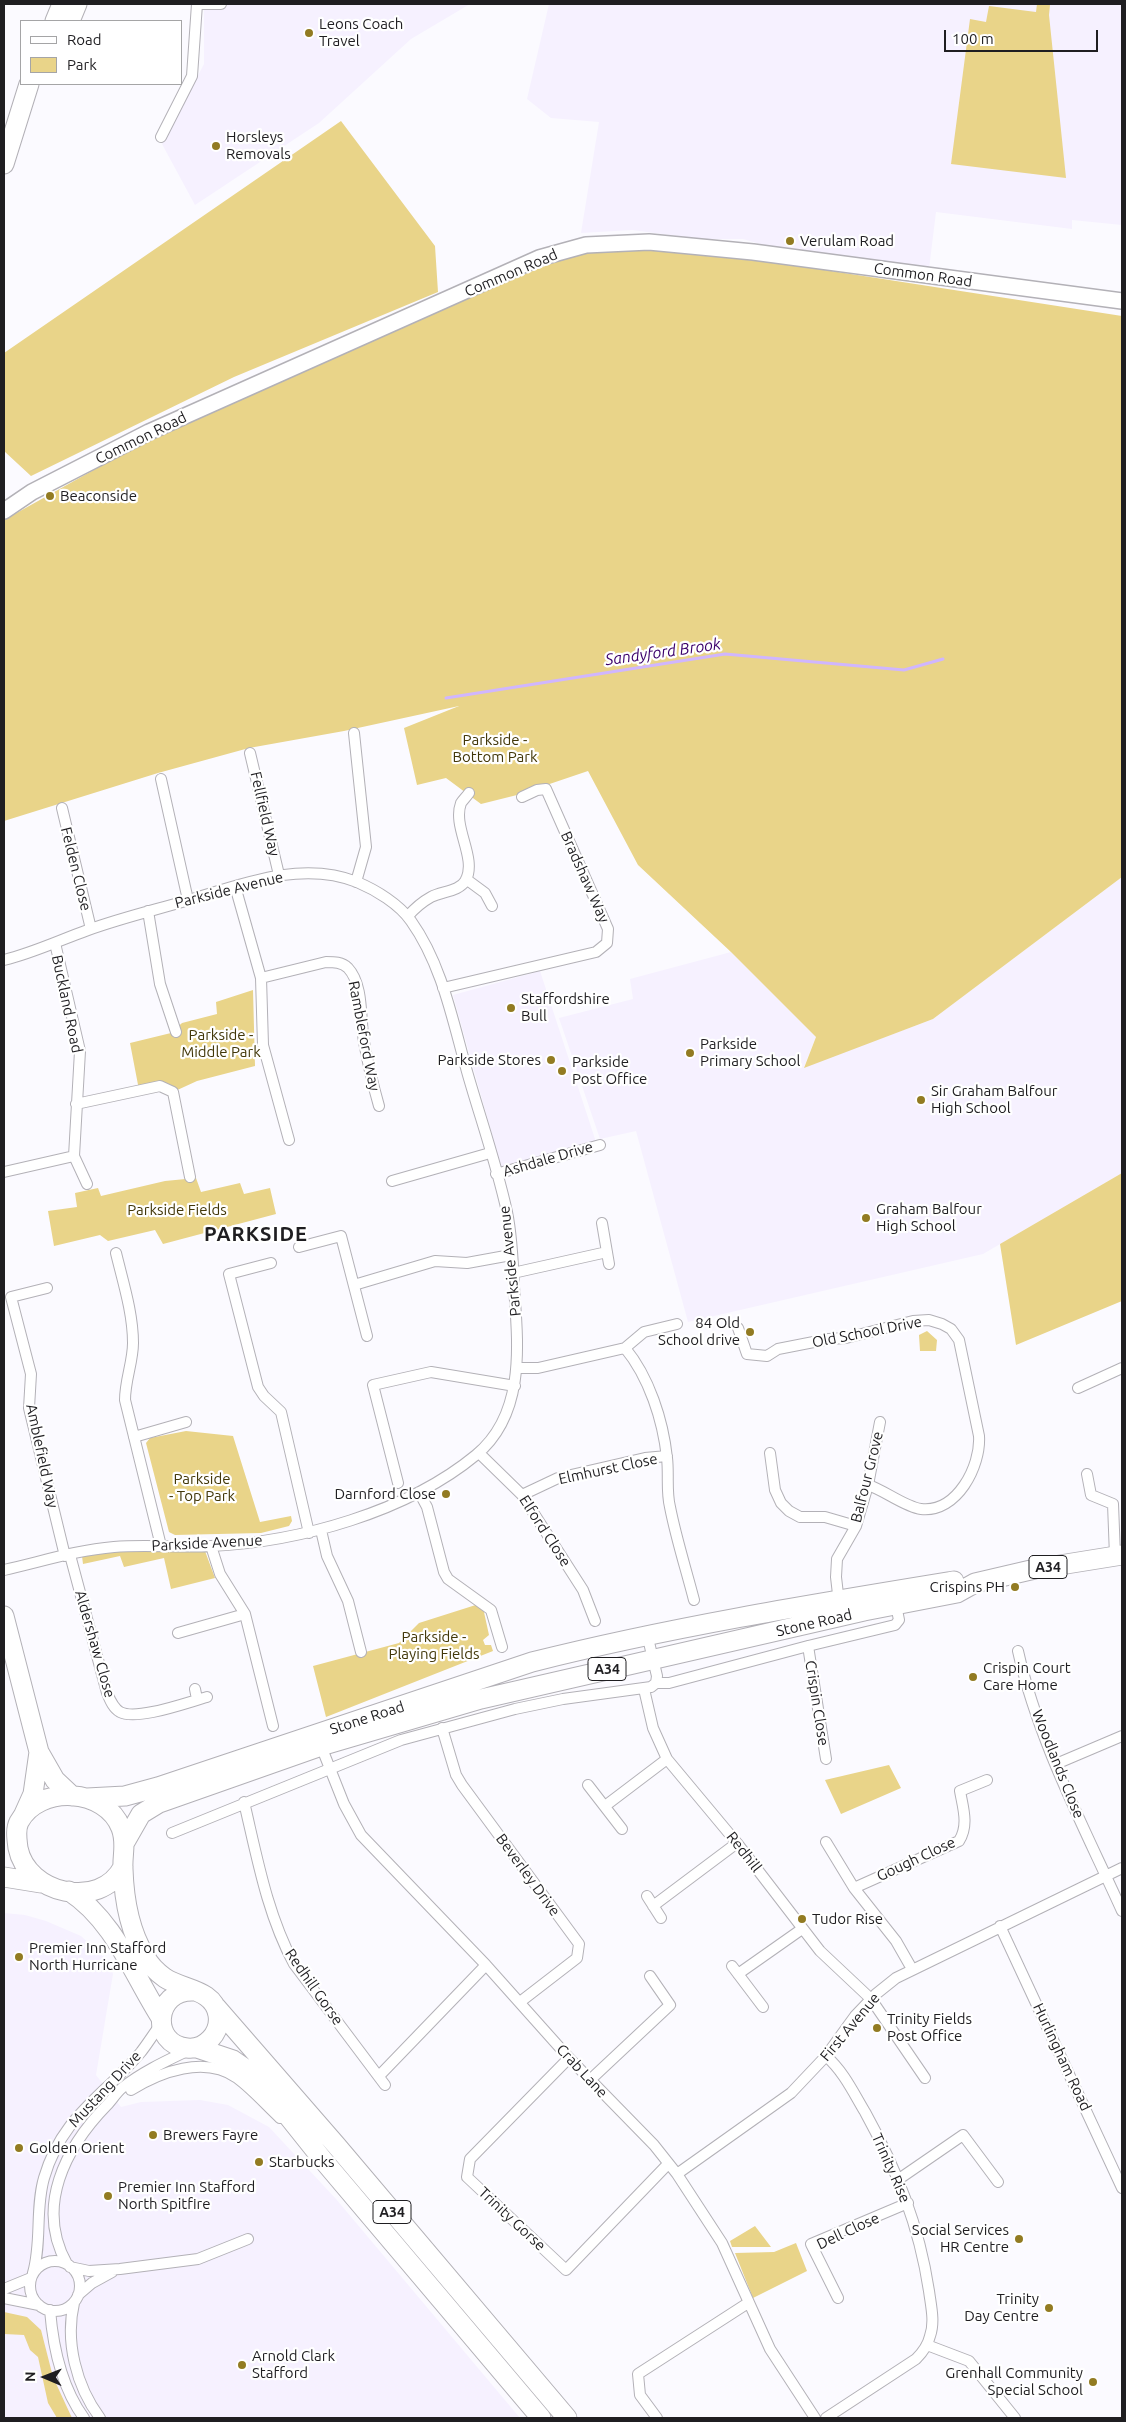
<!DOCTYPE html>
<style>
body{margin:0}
#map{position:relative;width:1126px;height:2422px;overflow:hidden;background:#fbfaff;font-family:Ubuntu,sans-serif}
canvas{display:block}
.frame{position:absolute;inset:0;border:5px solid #1f1e21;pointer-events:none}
.legend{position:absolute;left:20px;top:20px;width:162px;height:65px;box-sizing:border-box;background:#fff;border:1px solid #a5a5a6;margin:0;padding:6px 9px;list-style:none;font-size:15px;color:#1f1e21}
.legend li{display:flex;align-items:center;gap:10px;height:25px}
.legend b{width:25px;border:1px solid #a5a5a6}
.north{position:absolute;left:20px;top:2352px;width:50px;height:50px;-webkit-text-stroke:4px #fff;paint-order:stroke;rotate:271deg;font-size:14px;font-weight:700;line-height:20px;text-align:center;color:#1f1e21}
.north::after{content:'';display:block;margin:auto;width:18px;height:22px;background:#1f1e21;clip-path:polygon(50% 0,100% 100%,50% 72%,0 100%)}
.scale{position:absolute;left:944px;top:30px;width:154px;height:22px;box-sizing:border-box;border:2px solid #1f1e21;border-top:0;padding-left:6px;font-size:15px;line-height:18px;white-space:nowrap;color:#1f1e21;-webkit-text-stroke:4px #fff;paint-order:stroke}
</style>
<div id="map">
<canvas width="1126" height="2422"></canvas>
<div class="frame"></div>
<ul class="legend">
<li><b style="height:6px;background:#fff"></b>Road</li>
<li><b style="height:14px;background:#e9d489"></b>Park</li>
</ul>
<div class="north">N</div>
<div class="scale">100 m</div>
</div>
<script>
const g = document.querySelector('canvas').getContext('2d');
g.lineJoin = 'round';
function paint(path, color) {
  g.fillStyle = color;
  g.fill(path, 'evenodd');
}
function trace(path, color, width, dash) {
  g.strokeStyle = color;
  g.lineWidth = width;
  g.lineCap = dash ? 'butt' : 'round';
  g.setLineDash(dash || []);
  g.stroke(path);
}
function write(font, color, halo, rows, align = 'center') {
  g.font = font + ' Ubuntu,sans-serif';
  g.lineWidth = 4.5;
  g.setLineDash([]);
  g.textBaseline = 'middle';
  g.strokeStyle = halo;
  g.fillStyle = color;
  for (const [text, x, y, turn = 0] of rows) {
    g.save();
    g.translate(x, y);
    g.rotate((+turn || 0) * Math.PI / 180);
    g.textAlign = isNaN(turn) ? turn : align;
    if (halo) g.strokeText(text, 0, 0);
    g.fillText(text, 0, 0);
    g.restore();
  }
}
const built = new Path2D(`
 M204,4H470L411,39L319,123L195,205L162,144L204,64Z
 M549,4H1122V225L1072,220V229L936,212L929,269L774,248L743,239H700L632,230L581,233L599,122L551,118L527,99Z
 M1122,877V1173L983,1254L688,1322L636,1131L600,1139L559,1018L633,999L630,979L731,952L816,1037L804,1067L933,1019Z
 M540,971L596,1142L501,1167L453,995Z
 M4,1913L25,1915L46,1921L81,1936L109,1962L113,1974L96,2075L121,2107L141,2102L200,2100L228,2105L269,2127L336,2199L520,2418H4Z`);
const green = new Path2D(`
 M1037,4L1050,5L1049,15L1066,178L951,164L970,19L986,22L989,6L1036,12Z
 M341,121L435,246L438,292L234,377L31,476L4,451V353Z
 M640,249L728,255L1122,316V877L933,1019L804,1068L816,1037L731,952L638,865L588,771L517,795L481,804L446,778L417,785L404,728L459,706L344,731L249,748L158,773L4,821V520L151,438L275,381L530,272L584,251Z
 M253,990L255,1066L197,1081L173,1092L160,1086L139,1090L130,1043L171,1033L182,1023L217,1014L216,1002Z
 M1122,1173V1301L1016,1345L1000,1244Z
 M196,1178L201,1192L240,1183L244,1194L270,1188L276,1214L163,1244L155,1230L108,1241L100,1235L54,1246L48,1211L77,1207L75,1193L98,1188L101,1196L165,1181Z
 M927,1331L937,1340L936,1351H920L919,1335Z
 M186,1431L233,1436L260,1522L291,1516L292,1521L289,1526L261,1533L175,1535L169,1532L146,1443L150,1438Z
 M161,1548L205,1551L215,1578L171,1589L164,1558L124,1567L120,1556L83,1564L82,1556L103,1550Z
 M482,1603L489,1635L483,1640L485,1645H491L493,1651L326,1717L313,1666L399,1643L419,1623Z
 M889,1765L901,1788L841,1814L825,1780Z
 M755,2226L771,2247H732L730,2241Z
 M796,2243L807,2271L753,2298L735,2253L774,2252Z
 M4,2312L27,2317L41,2330L53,2377L72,2418H57L48,2403L38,2357L30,2350L24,2335L4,2334Z`);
const stream = new Path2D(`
 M446,698L725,654L904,670L943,659`);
const street = new Path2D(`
 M198,4H221
 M161,137L192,76L197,4
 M354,733L366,847L356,882
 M250,753L279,875
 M161,779L188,900
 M62,808L91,929
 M466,879L485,893L492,906
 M235,886L261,978L263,1045L289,1140
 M148,911L160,984L176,1032
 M408,916C415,908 422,902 431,897C442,891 459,892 466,880C477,857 452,827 461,803C463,800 467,796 469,793
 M4,960C33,953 60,940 88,930C121,918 155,910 189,900C242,884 302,860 357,882C376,890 399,904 411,921C443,966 453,1023 468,1075C481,1120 497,1166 507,1212C512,1236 513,1262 514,1287C518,1344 526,1414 476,1455C407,1512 299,1542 211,1546C179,1548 146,1544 114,1547C77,1550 40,1562 4,1570
 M261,978L326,962C334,962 342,962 348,968C364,985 360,1020 364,1042C368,1064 373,1085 379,1106
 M443,988L596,952L607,943L608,929L546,789L537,790L522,797
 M76,1104L160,1086L173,1092L190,1177
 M74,1156L87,1184
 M4,1172L74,1156L80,1051L55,943
 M496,1174L600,1145
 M392,1181L490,1153
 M602,1223L609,1264
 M299,1247L341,1236L367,1336
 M116,1253C123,1282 133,1313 133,1343C133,1362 125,1380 125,1400L161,1546
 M271,1263L229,1274L258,1387L264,1396L281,1412L309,1533
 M513,1273L607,1252
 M354,1285L435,1261L467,1263L511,1255
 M47,1288L11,1297L31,1374L29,1408L65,1556
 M738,1328L747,1354L767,1356L778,1349L829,1339L846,1338L913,1321L929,1320L942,1324L951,1329L959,1340L979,1436C981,1466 957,1513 921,1509C905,1507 884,1490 868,1485
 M625,1348L644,1332L677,1324
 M517,1368H538L625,1348C649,1377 663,1420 667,1458C669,1474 666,1491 670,1507C676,1538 686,1569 694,1600
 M1078,1388L1122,1368
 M134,1437L186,1422
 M479,1453L522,1495L583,1590L595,1621
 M770,1453L775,1490L781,1503L789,1511L800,1517H825L856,1526
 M1087,1474L1091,1495L1113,1504L1115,1556
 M398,1483L373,1385L431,1372L515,1386
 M419,1492L427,1507L444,1572L448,1579L491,1610L502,1647
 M522,1495L558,1478L645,1458L667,1456
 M321,1530L327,1556L348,1601L361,1652
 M211,1546L220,1574L245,1614L273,1726
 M70,1555L107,1693C110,1700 113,1708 120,1712C137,1721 188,1702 207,1697
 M839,1603L836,1577L837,1559L856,1526L868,1485L880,1422
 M178,1633L245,1614
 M808,1646L826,1759
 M1018,1651C1038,1741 1084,1827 1122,1911
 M656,1683H669L808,1646L895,1625L899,1620L896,1605
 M195,1689L197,1699
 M644,1689L653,1728L667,1759L737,1843L820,1951L871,1999L925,2078
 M442,1728L456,1775L462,1785L579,1944L577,1958L520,2002
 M321,1746L344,1804L361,1835L486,1965L569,2058L654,2145L677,2174L722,2243L770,2349L815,2418
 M1056,1764L1122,1736
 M588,1785L622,1829
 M244,1802C257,1857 267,1914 294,1964L385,2085
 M605,1806L667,1759
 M172,1833L401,1740L515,1709L563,1699L651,1687L656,1683L657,1676L647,1634
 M826,1842L854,1888L896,1941L912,1969
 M854,1888L959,1841C969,1825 963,1808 960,1791L987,1780
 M647,1896L661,1918
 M653,1906L737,1843
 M1000,1926L1122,2188
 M732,1966L763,2007
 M738,1974L802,1929
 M826,2056C844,2072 853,2092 865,2112C897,2170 919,2225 929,2291C931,2306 935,2322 930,2336C928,2345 923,2352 916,2359L826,2418
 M569,2058L470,2159L467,2177L566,2270L668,2164
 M379,2076L486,1965
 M590,2080L670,2005L650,1976
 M131,2090C160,2072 205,2055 237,2078C252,2089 266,2105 280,2118
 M677,2174L791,2093L826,2056L855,2016L876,1994L896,1978L1122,1868
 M899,2179L963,2135L998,2182
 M30 2286a25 25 0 1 1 50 0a25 25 0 1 1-50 0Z
 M67,2264C35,2207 65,2148 107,2105C112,2100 116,2093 122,2088C142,2072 166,2061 189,2050
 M70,2267L89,2271L120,2269L198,2259L248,2239
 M33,2273C42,2242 35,2209 44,2178C62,2116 103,2097 141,2052C148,2043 154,2033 161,2024
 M4,2289L31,2278
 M78,2295L92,2283L112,2272
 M4,2298L39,2305
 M838,2298L811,2244L908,2203
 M74,2303C65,2341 76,2386 100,2418
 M50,2310C53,2347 62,2388 84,2418
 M927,2345L969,2361L1015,2418
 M657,2418L640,2395L638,2374L748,2303`);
const secondary = new Path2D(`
 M4,511L32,492L149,432L539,258L586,245L649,242L753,252L1122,301`);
const highway = new Path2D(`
 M55,21L62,4
 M70,21L77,4
 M4,164L29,84
 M4,1616L39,1752L55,1780L72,1796
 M87,1798L125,1796L158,1787L532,1662C671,1627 813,1604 954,1581
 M24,1814L33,1794L39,1752
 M125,1842L141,1814L159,1803L321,1746L481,1699L864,1611L957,1593L975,1583L1035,1569L1122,1555
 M123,1867C100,1911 27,1894 18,1848C17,1839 15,1830 19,1822C39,1784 106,1788 121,1828C127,1843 122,1855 123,1869C124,1900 129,1930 145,1956C149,1964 158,1973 165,1978C183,1990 214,1989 218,2015C221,2033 205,2050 187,2048C150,2044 154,1990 193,1991
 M4,1877L41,1883
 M69,1891C114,1920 133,1974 161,2018
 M216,2007L336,2145L567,2418
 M197,2048L233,2060L256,2076L323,2160L541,2418`);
const markers = [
 [309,33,5,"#927b22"],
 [216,146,5,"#927b22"],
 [790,241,5,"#927b22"],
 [50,496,5,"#927b22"],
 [511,1008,5,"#927b22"],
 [690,1053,5,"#927b22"],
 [551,1060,5,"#927b22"],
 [562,1071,5,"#927b22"],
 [921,1100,5,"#927b22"],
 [866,1218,5,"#927b22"],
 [750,1332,5,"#927b22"],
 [446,1494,5,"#927b22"],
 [1015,1587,5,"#927b22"],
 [973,1677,5,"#927b22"],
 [802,1919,5,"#927b22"],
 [19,1957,5,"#927b22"],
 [877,2028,5,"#927b22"],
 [153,2135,5,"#927b22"],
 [19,2148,5,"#927b22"],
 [259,2162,5,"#927b22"],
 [108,2196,5,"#927b22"],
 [1019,2239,5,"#927b22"],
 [1049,2308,5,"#927b22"],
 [242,2365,5,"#927b22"],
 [1093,2382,5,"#927b22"]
];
const shields = [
 [1048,1567,38],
 [607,1669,38],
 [392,2212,38]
];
const shieldNames = [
 ["A34",1048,1567],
 ["A34",607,1669],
 ["A34",392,2212]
];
const poiNames = [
 ["Leons Coach",319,24],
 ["Travel",319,41],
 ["Horsleys",226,137],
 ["Removals",226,154],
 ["Verulam Road",800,241],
 ["Beaconside",60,496],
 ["Staffordshire",521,999],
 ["Bull",521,1016],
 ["Parkside",700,1044],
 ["Primary School",700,1061],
 ["Parkside Stores",541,1060,"right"],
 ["Parkside",572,1062],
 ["Post Office",572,1079],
 ["Sir Graham Balfour",931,1091],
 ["High School",931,1108],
 ["Graham Balfour",876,1209],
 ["High School",876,1226],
 ["84 Old",740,1323,"right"],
 ["School drive",740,1340,"right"],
 ["Darnford Close",436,1494,"right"],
 ["Crispins PH",1005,1587,"right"],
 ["Crispin Court",983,1668],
 ["Care Home",983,1685],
 ["Tudor Rise",812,1919],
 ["Premier Inn Stafford",29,1948],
 ["North Hurricane",29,1965],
 ["Trinity Fields",887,2019],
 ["Post Office",887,2036],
 ["Brewers Fayre",163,2135],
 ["Golden Orient",29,2148],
 ["Starbucks",269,2162],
 ["Premier Inn Stafford",118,2187],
 ["North Spitfire",118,2204],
 ["Social Services",1009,2230,"right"],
 ["HR Centre",1009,2247,"right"],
 ["Trinity",1039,2299,"right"],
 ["Day Centre",1039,2316,"right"],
 ["Arnold Clark",252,2356],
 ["Stafford",252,2373],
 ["Grenhall Community",1083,2373,"right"],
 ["Special School",1083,2390,"right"]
];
const streetNames = [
 ["Common Road",511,273,-23],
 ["Common Road",923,275,8],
 ["Common Road",141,438,-26],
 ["Fellfield Way",265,814,77],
 ["Felden Close",76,869,76],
 ["Bradshaw Way",585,877,66],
 ["Parkside Avenue",229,890,-14],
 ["Buckland Road",67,1004,78],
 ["Rambleford Way",364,1036,79],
 ["Ashdale Drive",548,1159,-16],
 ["Parkside Avenue",510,1261,-96],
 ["Old School Drive",867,1332,-11],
 ["Amblefield Way",42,1456,78],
 ["Elmhurst Close",608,1469,-12],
 ["Balfour Grove",867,1477,-76],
 ["Elford Close",545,1531,57],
 ["Parkside Avenue",207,1543,-3],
 ["Stone Road",814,1623,-13],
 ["Aldershaw Close",95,1644,74],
 ["Crispin Close",817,1703,81],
 ["Stone Road",367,1718,-18],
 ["Woodlands Close",1058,1764,68],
 ["Redhill",744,1852,52],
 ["Gough Close",916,1859,-25],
 ["Beverley Drive",528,1875,54],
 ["Redhill Gorse",314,1987,55],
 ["First Avenue",850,2027,-50],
 ["Hurlingham Road",1062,2057,65],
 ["Crab Lane",582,2071,47],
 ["Mustang Drive",105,2089,-47],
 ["Trinity Rise",891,2168,66],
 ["Trinity Gorse",512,2219,43],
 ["Dell Close",848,2231,-25]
];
const parkNames = [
 ["Parkside -",495,740],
 ["Bottom Park",495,757],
 ["Parkside -",221,1035],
 ["Middle Park",221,1052],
 ["Parkside Fields",177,1210],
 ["Parkside",202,1479],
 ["- Top Park",202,1496],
 ["Parkside -",434,1637],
 ["Playing Fields",434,1654]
];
const waterNames = [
 ["Sandyford Brook",663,652,-8]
];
const districtNames = [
 ["PARKSIDE",256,1234]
];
paint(built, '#f6f1ff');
paint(green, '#e9d489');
trace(stream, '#d0b6fe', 3);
trace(street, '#b3b1b7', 12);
trace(secondary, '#b3b1b7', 18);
trace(highway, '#b3b1b7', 21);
trace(street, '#fff', 10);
trace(secondary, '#fff', 15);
trace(highway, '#fff', 19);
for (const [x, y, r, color] of markers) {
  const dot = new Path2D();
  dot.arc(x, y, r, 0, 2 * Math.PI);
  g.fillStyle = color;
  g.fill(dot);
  trace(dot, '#fff', 2);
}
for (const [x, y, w] of shields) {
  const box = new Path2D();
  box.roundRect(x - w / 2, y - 11.5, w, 23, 4);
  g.fillStyle = '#fff';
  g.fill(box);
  trace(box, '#1f1e21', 1);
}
write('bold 14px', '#1f1e21', null, shieldNames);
write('15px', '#1f1e21', '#fff', poiNames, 'left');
write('15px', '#1f1e21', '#fff', streetNames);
write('15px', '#423709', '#fff', parkNames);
write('italic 16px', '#3b006b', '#fff', waterNames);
g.letterSpacing = '1px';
write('bold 20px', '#1f1e21', '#fff', districtNames);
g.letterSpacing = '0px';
</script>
